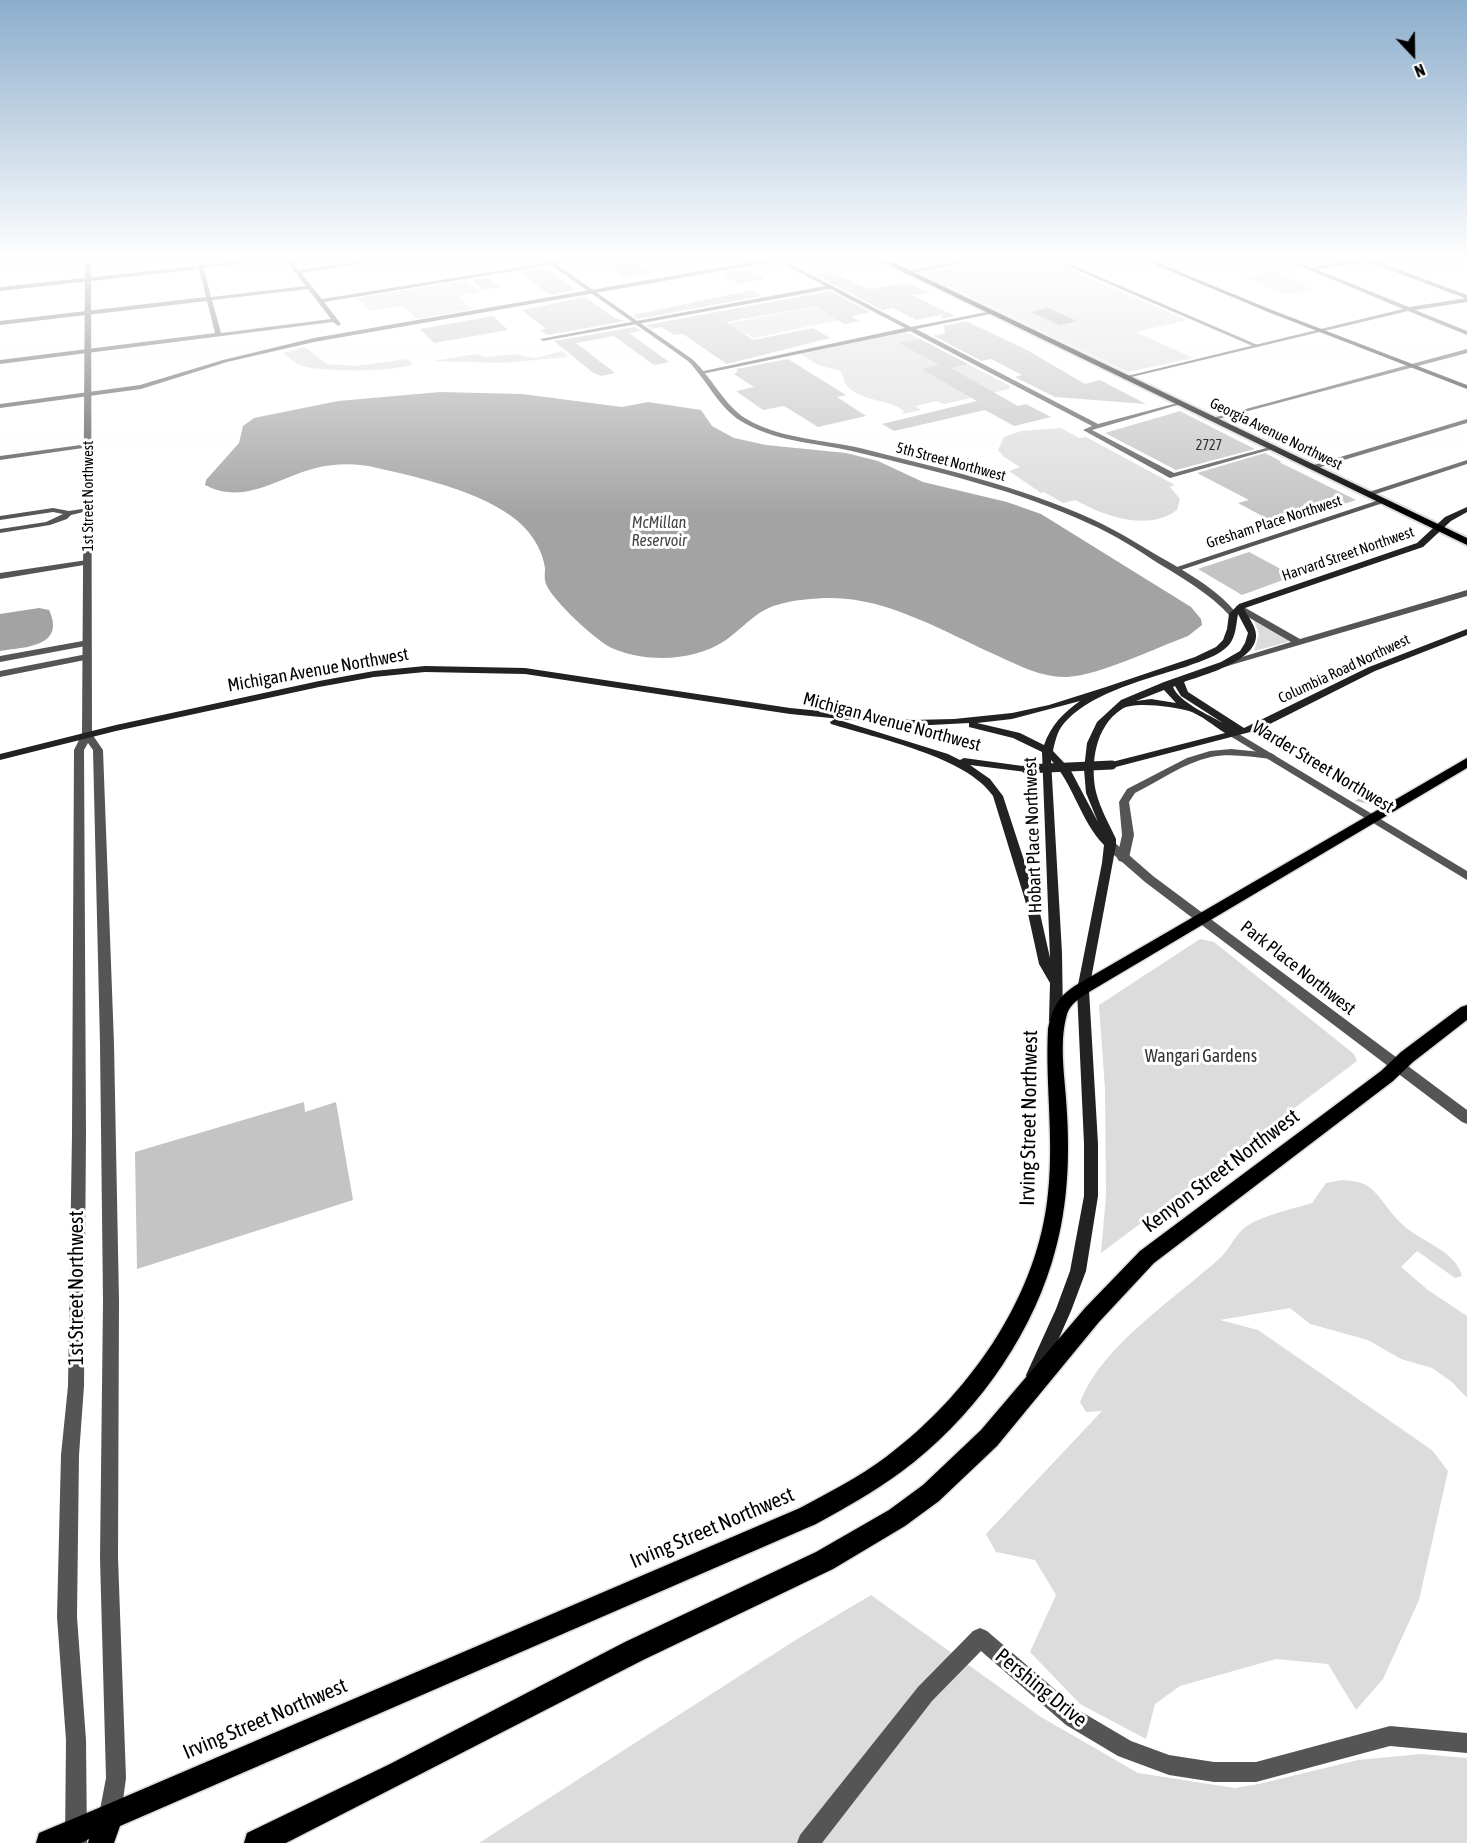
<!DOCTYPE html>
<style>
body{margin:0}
#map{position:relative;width:1467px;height:1843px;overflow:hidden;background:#fff;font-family:"Asap Condensed",sans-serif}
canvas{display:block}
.north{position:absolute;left:1383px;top:24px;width:60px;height:60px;-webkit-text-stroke:4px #fff;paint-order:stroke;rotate:158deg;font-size:16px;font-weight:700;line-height:24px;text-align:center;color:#000}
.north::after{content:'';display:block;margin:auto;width:21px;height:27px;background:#000;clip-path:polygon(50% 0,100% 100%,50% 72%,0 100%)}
</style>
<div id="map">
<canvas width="1467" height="1843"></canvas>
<div class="north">N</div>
</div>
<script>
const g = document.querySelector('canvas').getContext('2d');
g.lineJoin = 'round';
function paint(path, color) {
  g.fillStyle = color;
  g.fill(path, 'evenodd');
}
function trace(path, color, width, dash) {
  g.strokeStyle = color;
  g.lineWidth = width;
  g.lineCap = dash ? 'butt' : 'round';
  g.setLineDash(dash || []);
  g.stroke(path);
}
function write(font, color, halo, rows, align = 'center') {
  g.font = font + ' "Asap Condensed",sans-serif';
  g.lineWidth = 6;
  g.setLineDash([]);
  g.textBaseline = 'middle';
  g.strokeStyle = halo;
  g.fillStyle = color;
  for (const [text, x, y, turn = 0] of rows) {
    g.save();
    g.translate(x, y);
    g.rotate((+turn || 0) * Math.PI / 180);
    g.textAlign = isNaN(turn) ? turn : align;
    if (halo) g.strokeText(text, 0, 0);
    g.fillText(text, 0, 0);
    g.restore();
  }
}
const green = new Path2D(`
 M992,258H1043L1187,320L1136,332L1193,358L1128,372L917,271Z
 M1272,271L1314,290L1287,295L1244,276Z
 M466,280L480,292L457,296L473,309L417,319L403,306L370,311L357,298Z
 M829,304L844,319L754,338L743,332L693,330Z
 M906,332L1010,386L1009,389L944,404L937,401L915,406L921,410L902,414L904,411C889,399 865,402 849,388C844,384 844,377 840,371L818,365L801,354Z
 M305,347L327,364L356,366L407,359L413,364C397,372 313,373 298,364C293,362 288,357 283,353Z
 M562,351L569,357L502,363L432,361L476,354L486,357L514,354L535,358Z
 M1061,428L1079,438L1086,437L1175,485L1170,487L1180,499L1177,510C1147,532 1104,516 1075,500L1063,503L1044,492L1041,493L1009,471L1020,467L1004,457L998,450L1004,437L1021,431Z
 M1253,618L1288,640V642L1254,651L1259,634Z
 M1200,939L1214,942L1354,1054L1357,1061L1101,1253L1106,1195L1105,1089L1099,1005Z
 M1342,1180C1351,1181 1361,1181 1369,1187C1382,1197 1390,1214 1403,1225C1420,1241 1456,1251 1462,1276L1455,1278L1417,1251L1401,1267L1428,1290L1467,1316V1398L1452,1382L1432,1368L1401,1359L1368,1340L1310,1324L1290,1308L1220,1320L1258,1330L1432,1450L1448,1471L1419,1600L1383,1679L1356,1710L1328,1664L1276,1659L1180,1686L1155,1704L1146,1739L1080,1704L1030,1652L1056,1595L1035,1560L996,1552L986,1534L1102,1411L1086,1412L1080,1402C1102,1345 1175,1299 1220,1258C1229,1250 1234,1237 1243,1229C1258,1216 1293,1209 1312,1203L1326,1183Z
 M871,1595L1041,1717L1138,1773L1235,1788L1259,1784L1358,1760L1421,1754L1467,1758V1843H479L794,1641Z`);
const water = new Path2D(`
 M1048,308L1077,321L1059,325L1031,312Z
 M440,392L522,394L622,407L648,402L701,410L712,426L734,438L766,445L846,453L878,461L923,482L1007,502L1041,514L1191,607L1201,619L1202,625L1188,636C1155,648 1101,675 1067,677C1043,678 1020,666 998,656C946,633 889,598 831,598C813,598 793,600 777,605C757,610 742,629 726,640C695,661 649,663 614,649C598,643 552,600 546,584C544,579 545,573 545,568C543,553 535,539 525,528C493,494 422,478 377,468C358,463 336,463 316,468C278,477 245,506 205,485L206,480L239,443L243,426L254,418L338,401Z
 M39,608L49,610C66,647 25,647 0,651V614Z`);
const building = new Path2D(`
 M624,258L627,262L641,264L654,272L624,277L601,262Z
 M546,269L560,279L576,290L550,295L520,273Z
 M746,269L765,279L738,284L721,274Z
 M831,272L869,289L909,283L929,293L912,295L955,316L942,319V315L916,320L892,308L882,310L816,275Z
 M488,278L500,287L484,290L472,280Z
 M752,290L761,296L638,319L633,315Z
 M830,291L870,312L851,316L860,321L844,324L816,306L726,322L753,340L813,328L830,338L727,364L683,334L674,335L661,327L652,329L646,325Z
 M585,297L615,318L626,321L547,335L540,330L546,329L522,310Z
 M493,316L508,330L434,343L420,329Z
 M966,321L1027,350L1085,384L1100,380L1146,404L1055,397L1015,377L1022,375L991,359L982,361L934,336L945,333L944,326Z
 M635,327L641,331L629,333L669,362L654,365L614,336L576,343L615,373L601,376L592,372L554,341Z
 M920,339L968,364L951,368L1018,406L1026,404L1051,417L1014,426L985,410L894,431L882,424L977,401L922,369L939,365L899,343Z
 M788,359L846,395L837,397L866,416L818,427L784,406L763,410L736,391L754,387L734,374L738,371L736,369Z
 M1180,411L1227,435L1255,449L1176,470L1105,433Z
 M1265,453L1282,462H1279L1356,500L1279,525L1238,503L1249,500L1197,473Z
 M1249,552L1294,576L1242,595L1198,569Z
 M1373,790L1383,796L1370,804L1355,801Z
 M304,1102L305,1112L336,1102L353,1200L137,1269L135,1152Z`);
const minor = new Path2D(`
 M196,258H202L203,265L284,258L204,268L211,297L306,286L284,258H290L299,270L382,258H395L301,273L322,299L579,258H592L324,302L341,324L338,326L333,322L0,364V360L215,333L207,301L0,325V321L206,297L199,269L0,291V287L198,266ZM308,289L331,319L221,333L212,300Z
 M775,258H791L783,260L911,327L992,311L990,314L916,329L1098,424L1181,402V404L1092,430L1174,473L1270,447L1276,448L1170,478L1083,430L1092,426L910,331L702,374L699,372L905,328L830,289L543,341L540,339L825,286L778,261L314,342L227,362L141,389L0,408V404L140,385L223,360L314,338Z
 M974,258H985L906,274L903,272Z
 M1049,258H1056L1260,346L1255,347Z
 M1369,258H1379V260L1376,261L1467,295V299L1369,262L1309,270L1306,268Z
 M1467,349V353L1214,420L1209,419Z
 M1467,419V423L1314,469L1307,467Z
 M88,444L92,446L90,447L0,460V456Z
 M1467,460V464L1370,496L1363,494Z
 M1379,500L1386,502L1178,571L1171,569Z
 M53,508L69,511L88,508L92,510L71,515L67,519L50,525L0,533V529L46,522L63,514L53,512L0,520V516Z
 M87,560H90V564L0,579V573Z
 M1467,590V596L1224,667L1219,664L1291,642L1236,610V606H1242L1300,639Z
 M88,640L91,641V645L0,662V656Z
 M87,654L92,657L90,659L0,677V671Z
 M1231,749L1271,753L1276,756L1271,759C1251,757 1230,753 1211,757C1184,763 1159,781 1135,793L1129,802L1134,835L1129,858L1123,862L1119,861L1117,858L1122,835L1119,802L1127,789L1187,758L1210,751Z
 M980,1628L987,1631L1080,1711L1131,1741L1169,1755L1214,1762H1256L1390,1726L1467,1733V1753L1390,1746L1256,1782H1214L1169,1775L1118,1756L1066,1725L981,1651L932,1701L822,1843H797L800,1835L918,1687L973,1631Z`);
const tertiary = new Path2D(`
 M85,258H91L92,734L103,750L114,1044L119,1301L118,1558L126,1778L121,1815L118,1823L110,1826L102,1823L99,1815L106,1778L100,1558L103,1301L100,1044L93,750L88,743L84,750L86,1134L84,1386L79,1455L77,1617L86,1740L87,1843H65L66,1740L57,1617L61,1455L68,1386L72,1134L74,750L82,734Z
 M541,258H547L692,359C713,378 725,408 750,421C784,439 824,440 860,448C939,468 1020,486 1094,520C1120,532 1144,548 1169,562C1194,577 1219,591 1237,614L1236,616H1230C1210,594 1186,580 1161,565C1138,550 1115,535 1090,524C1017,490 938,472 860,453C823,443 780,443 746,424C720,411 708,381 688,361Z
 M1281,258H1288L1409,307L1467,298V302L1415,310L1467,331V335L1408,311L1123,379V377L1403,309Z
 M1234,731L1467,871V880L1230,736L1229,734Z
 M1110,841L1114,842L1153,876L1467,1110V1124L1462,1122L1145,882L1106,848L1104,845Z`);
const secondary = new Path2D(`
 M1139,258H1146L1272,310L1467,385V389L1268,312Z
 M1467,507V512L1451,521L1423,547L1245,608L1244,609C1248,616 1256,627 1256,635C1257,661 1204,675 1184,682L1188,692L1244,728L1369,667L1467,629V635L1375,671L1258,730L1112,768L1107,765L1108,763L1225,733C1214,726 1201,715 1189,711C1175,707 1134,701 1122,709C1095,726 1090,764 1096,792C1100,808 1109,824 1116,839V845L1089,990L1098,1144V1196L1086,1271L1071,1311L1040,1381L1034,1383L1028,1381L1026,1375L1056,1309L1070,1271L1084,1196V1144L1077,990L1102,863L1104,845C1080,820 1074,785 1051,760L1062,953L1063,1020L1061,1024H1051L1049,1020L1050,983L1039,964L1025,900L993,796C967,757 876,738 831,724L830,722L835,719L839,720L948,754L960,760L964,758L1030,767L1031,769L1026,772L970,765L990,779L1003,796L1037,900L1050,958L1042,752L1040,751L1013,738L969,727V723L912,726L790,714L525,674L425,672L374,677L319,687L116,731L0,760V754L116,725L319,681L374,671L425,666L525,668L790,708L912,720L954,719L1012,713L1049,705L1106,687L1195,657L1216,647L1223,640L1227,629L1229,614L1239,604L1417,543L1445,517ZM1238,614L1248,633L1245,643L1240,651L1221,662L1164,682L1121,700L1097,722L1087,743L1084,769L1086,793L1098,822L1070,769L1053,751C1054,745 1056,738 1058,733C1077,695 1151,678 1188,666C1201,661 1219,656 1229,645C1236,636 1236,625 1238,614ZM1175,686L1181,696L1223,723C1209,715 1179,702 1173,687ZM1164,690L1176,703L1151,699L1136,701ZM1080,701C1063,713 1051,725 1044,745L1020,733L977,723L1012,719Z`);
const primary = new Path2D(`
 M1467,758V768L1089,992C1080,998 1070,1004 1067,1014C1058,1045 1066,1083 1067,1114C1070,1165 1067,1213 1052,1262C1027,1344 970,1421 901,1472C874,1492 845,1508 816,1524L120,1826L114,1843H88L89,1839L81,1843H36L39,1833L101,1807L800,1508C830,1492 859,1477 886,1457C966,1397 1034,1303 1047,1202C1055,1144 1045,1087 1048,1029C1052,1008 1059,995 1078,984Z
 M1467,1005V1020L1413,1062L1393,1081L1154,1263L1099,1322L997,1446L939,1501L905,1526L833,1569L643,1660L286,1843H244L247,1833L390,1764L625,1642L816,1552L889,1510L923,1485L981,1430L1085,1308L1140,1251L1381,1071L1401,1052L1461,1007Z`);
const trunk = new Path2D(`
 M875,258H884L1467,538V545Z`);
const secondaryBridge = new Path2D(`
 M1026,769L1112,765`);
const farNumbernames = [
 ["2727",1209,446]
];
const farStreetnames = [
 ["Georgia Avenue Northwest",1276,434,26],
 ["5th Street Northwest",951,462,15],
 ["1st Street Northwest",88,496,-90],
 ["Gresham Place Northwest",1274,522,-18],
 ["Harvard Street Northwest",1348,554,-19],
 ["Columbia Road Northwest",1344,669,-25]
];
const farWaternames = [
 ["McMillan",659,523],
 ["Reservoir",659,541]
];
const streetNames = [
 ["Michigan Avenue Northwest",318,670,-10],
 ["Michigan Avenue Northwest",892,722,15],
 ["Warder Street Northwest",1323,767,31],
 ["Hobart Place Northwest",1033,835,-92],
 ["Park Place Northwest",1298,968,38]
];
const parkNames = [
 ["Wangari Gardens",1201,1056]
];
const nearStreetnames = [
 ["Irving Street Northwest",1029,1118,-89],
 ["Kenyon Street Northwest",1221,1171,-37],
 ["1st Street Northwest",76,1288,-90],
 ["Irving Street Northwest",712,1528,-23],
 ["Pershing Drive",1041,1688,39],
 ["Irving Street Northwest",265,1719,-23]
];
paint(green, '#dcdcdc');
paint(water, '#a3a3a3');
paint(building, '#c4c4c4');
trace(primary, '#dbdbdb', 3);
trace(trunk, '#dbdbdb', 4);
paint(minor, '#555');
paint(tertiary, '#555');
paint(secondary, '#222');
paint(primary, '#000');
paint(trunk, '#000');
trace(secondaryBridge, '#222', 9);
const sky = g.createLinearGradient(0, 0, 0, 516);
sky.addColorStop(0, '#8cadcc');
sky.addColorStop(0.5, '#fff');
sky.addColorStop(1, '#ffffff00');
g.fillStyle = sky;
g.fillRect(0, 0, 1467, 516);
write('14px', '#313131', null, farNumbernames);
write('15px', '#000', '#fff', farStreetnames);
write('italic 16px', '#444', '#fff', farWaternames);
write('18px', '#000', '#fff', streetNames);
write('18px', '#333', '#fff', parkNames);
write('21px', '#000', '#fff', nearStreetnames);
</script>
